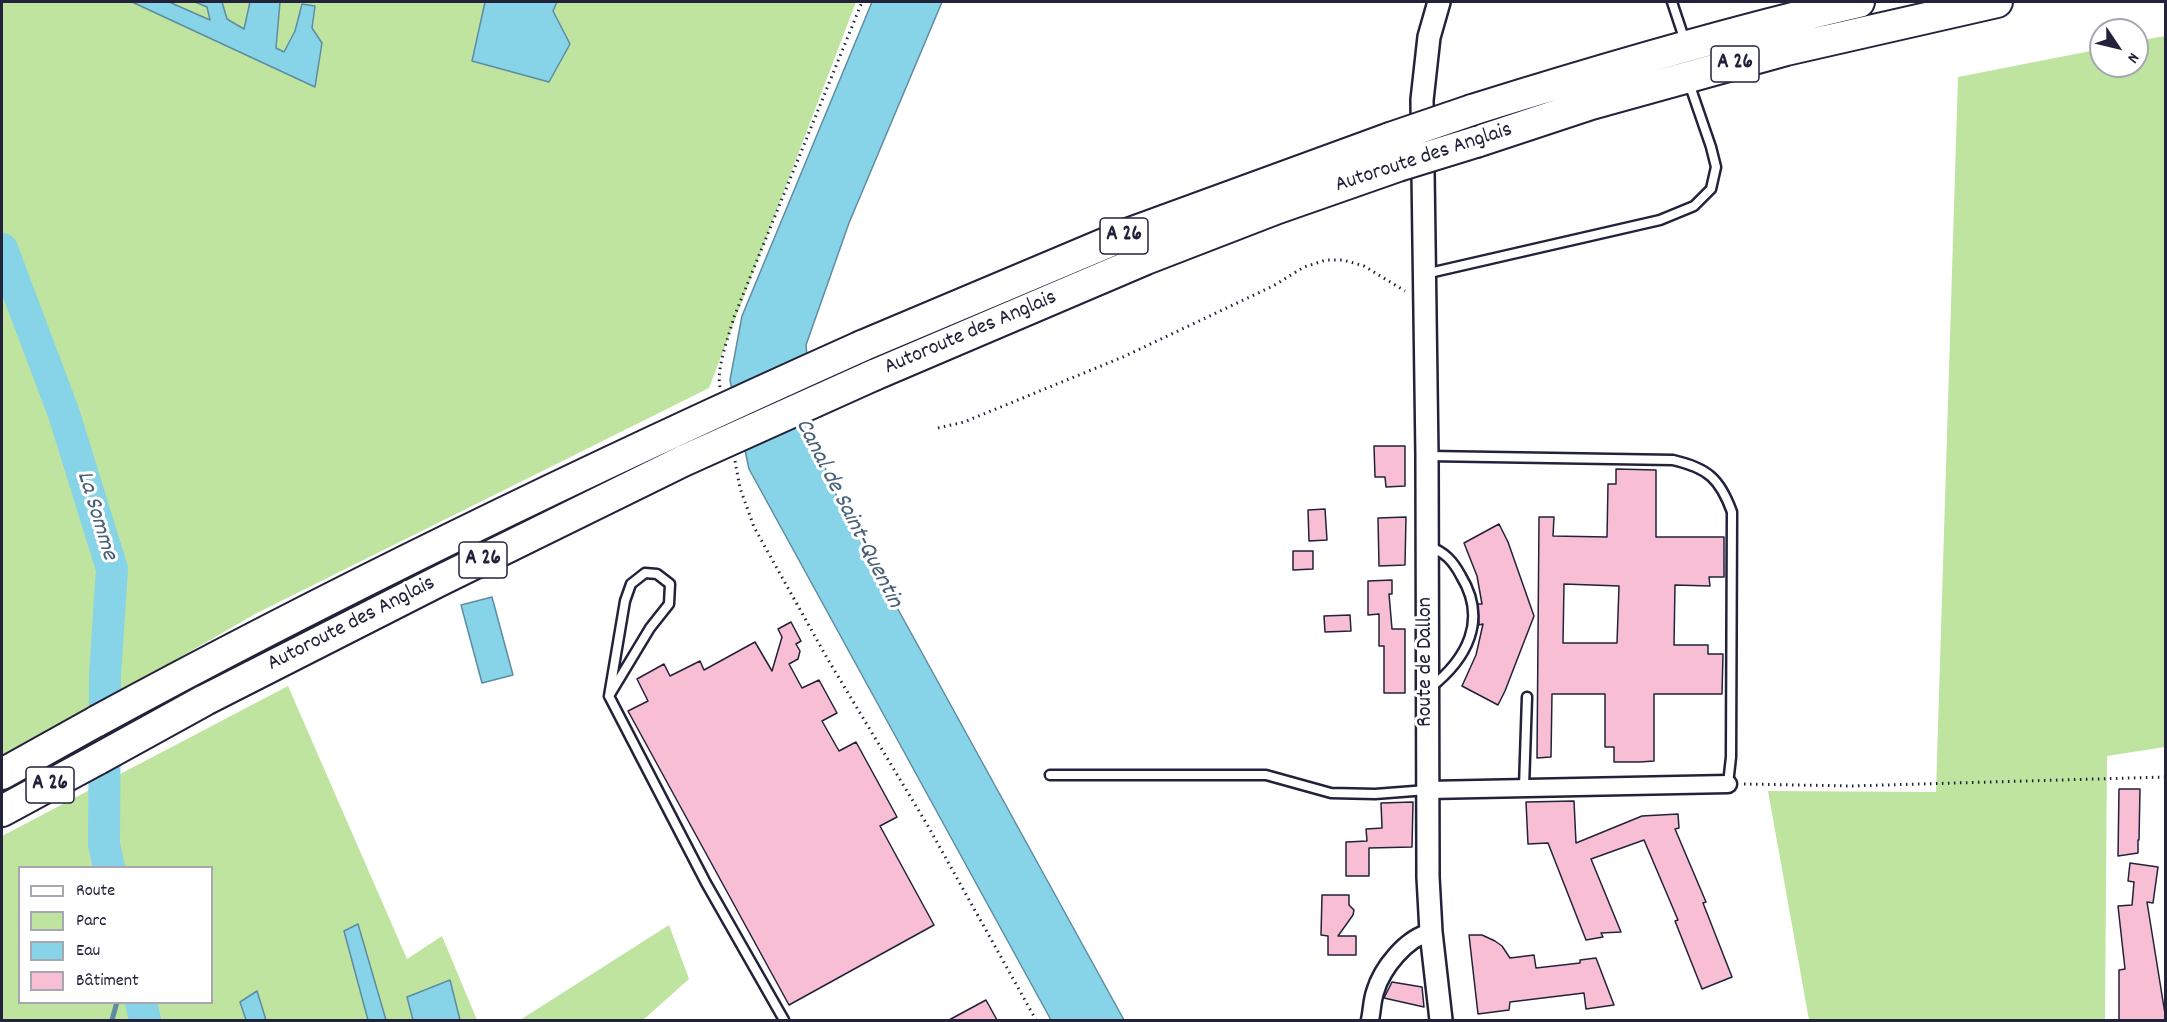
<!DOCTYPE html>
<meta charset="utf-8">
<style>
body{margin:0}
#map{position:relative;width:2167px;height:1022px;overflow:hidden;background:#fff;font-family:Dekko,sans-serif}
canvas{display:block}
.frame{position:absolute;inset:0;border:3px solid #22223b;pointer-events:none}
.legend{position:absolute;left:18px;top:866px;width:195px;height:138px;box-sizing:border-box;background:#fff;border:2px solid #a7a7b1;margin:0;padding:8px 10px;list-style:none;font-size:18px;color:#22223b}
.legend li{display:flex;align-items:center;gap:12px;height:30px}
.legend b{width:30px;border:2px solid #a7a7b1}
.north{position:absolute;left:2089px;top:18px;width:60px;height:60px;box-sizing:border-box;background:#fff;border:2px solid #a7a7b1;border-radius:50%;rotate:125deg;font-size:16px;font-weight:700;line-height:24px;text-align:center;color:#22223b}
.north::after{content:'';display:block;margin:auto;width:21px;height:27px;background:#22223b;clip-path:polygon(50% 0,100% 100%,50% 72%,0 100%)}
</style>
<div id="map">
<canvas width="2167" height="1022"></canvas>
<div class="frame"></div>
<ul class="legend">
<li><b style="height:8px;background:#fff"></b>Route</li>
<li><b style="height:16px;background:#bee49f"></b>Parc</li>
<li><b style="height:16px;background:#87d3e7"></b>Eau</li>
<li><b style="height:16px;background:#f7bed4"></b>Bâtiment</li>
</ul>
<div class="north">N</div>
</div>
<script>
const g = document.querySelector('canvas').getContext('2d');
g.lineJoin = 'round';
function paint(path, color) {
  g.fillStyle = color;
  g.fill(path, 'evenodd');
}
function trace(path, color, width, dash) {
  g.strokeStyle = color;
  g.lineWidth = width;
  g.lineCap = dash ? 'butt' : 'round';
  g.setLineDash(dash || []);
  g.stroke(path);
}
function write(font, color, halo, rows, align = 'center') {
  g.font = font + ' Dekko,sans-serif';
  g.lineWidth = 6;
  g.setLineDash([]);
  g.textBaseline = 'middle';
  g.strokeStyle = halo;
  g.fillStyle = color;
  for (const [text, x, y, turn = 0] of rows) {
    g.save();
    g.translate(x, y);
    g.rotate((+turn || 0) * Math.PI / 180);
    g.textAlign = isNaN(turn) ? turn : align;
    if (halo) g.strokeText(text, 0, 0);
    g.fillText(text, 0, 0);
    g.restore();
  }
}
const green = new Path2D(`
 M2,2H856L709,388L255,614L2,760Z
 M2165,36V747L2107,756L2105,1020H1809L1768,791L1936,792L1958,77L2101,49V66H2137V41Z
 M288,686L407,959L442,936L477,1020H2V836ZM20,868H212V1002H20Z
 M669,925L689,979L643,1020H520Z`);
const water = new Path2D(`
 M132,2H169L210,20L207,7L195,2H222L227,19L244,29L250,2H280L276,48L284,52L295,31L302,4L315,6L312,28L322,43L315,87Z
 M485,2H557L553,11L570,44L549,82L472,61Z
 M872,2H942L849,223L806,345L815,443L839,502L1124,1020H1051L749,469L730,380L742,316Z
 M492,597L513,675L482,683L461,605Z
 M358,924L386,1020H368L344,931Z
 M450,980L460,1020H413L407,997Z
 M257,991L266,1020H246L240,1002Z`);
const stream = new Path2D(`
 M112,1020L117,1002`);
const river = new Path2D(`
 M2,249L64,414L112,569L105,675L104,844L109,868
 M141,1002L145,1020`);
const building = new Path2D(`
 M1374,446H1405V486L1386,487L1385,477H1375Z
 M1616,469L1656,470V537H1724V577H1709L1710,586L1675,585L1674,645H1708V654H1723L1722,694H1654V761L1640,762H1614V747H1605V694H1552L1551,757L1537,758L1539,517H1554L1553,536L1607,537L1608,484H1616ZM1564,584L1619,586L1617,643H1563Z
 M1325,509L1327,540L1309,541L1308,510Z
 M1406,517L1405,565L1379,566L1378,518Z
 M1499,524L1508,542L1534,616L1505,691L1498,705L1462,686L1476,655L1483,624L1479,625L1478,604H1482L1477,576L1464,543Z
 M1293,551H1313V569L1293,570Z
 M1392,580V594H1389L1392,629H1405V693H1384V646H1379V614L1368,615V581Z
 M1350,615L1351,631L1325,632L1324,616Z
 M791,622L801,641L796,644L800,651L798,659L789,664L802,688L819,680L837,713L822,721L839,751L856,742L897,817L880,826L934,925L789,1005L628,711L648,701L637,679L664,664L670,676L700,661L704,670L755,642L772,671L782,637L778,629Z
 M2119,789H2140L2139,840H2138V853L2118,856Z
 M1574,801L1576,843L1642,816L1678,814L1679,828L1675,829L1706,902L1703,903L1732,977L1702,989L1675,921L1678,920L1644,840L1591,859L1621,932L1601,933L1603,937L1586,940L1548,843L1528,844L1526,802Z
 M1413,802L1412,847L1369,848V876H1346V842L1367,841L1366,829L1382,828L1381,803Z
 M2130,863L2158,867L2153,903L2147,902L2166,1020H2119V970L2125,969L2118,906L2132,905L2134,882L2128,881Z
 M1322,895H1349V905L1354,910L1353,915L1338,936H1356V955H1328V936L1321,935Z
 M1469,935H1482L1495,941L1502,946L1510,958L1534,955L1536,968L1580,963V960L1596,958L1614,1005L1586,1009L1584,993L1510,1002L1509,1010L1478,1014Z
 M1392,982L1422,987L1424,1007L1384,998Z
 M986,1000L997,1020H949Z`);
const path = new Path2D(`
 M720,387C716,368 729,336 734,317L862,2
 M938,428L964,422L1123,357L1273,286L1304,267L1326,260H1343L1364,266L1405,291
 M735,461L740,488L754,527L827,658L928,826L1036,1020
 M1744,784L1850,786L2166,777`);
const service = new Path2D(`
 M1672,2L1685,41
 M1425,274L1660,220L1694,206L1711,189L1716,167L1711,147L1689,83
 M1429,456L1673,460C1708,468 1720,479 1732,512L1731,757L1728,784
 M1428,546C1445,552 1453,561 1461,576C1488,620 1467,659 1430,688
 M609,696L650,628L669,604L670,584L657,574L645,573L631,584L625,601L609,696L706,883L784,1020
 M1050,775H1266L1331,793L1375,794L1427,790
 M1524,787L1527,697`);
const minor = new Path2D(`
 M1428,790L1728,784
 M1370,1020C1372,1011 1372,1001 1375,992C1382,968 1406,938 1431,932`);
const tertiary = new Path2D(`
 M1439,2L1429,37L1422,100L1427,456L1428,877L1431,932L1441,1020`);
const motorway = new Path2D(`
 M1472,110C1600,70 1729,32 1859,2
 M1476,142L1591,104L1786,50L1997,2
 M862,346L1130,233L1390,138
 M874,375L1146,259L1278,208L1398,166
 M2,774L97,721
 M2,811L98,759`);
const motorwayBridge = new Path2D(`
 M1390,138L1472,110
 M1398,166L1476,142
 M97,721C347,585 603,462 862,346
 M98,759L205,700L439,581L683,461L874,375`);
const shields = [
 [1735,64,48],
 [1124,236,48],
 [483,560,48],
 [50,785,48]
];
const shieldNames = [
 ["A 26",1735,64],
 ["A 26",1124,236],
 ["A 26",483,560],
 ["A 26",50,785]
];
const streetNames = [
 ["Autoroute des Anglais",1424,159,-18],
 ["Autoroute des Anglais",971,334,-23],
 ["Autoroute des Anglais",352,625,-27],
 ["Route de Dallon",1427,662,-90]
];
const waterNames = [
 ["Canal de Saint-Quentin",847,514,63],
 ["La Somme",95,516,73]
];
paint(green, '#bee49f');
paint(water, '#87d3e7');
trace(water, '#5f8ca2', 1.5);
trace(stream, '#5f8ca2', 5);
trace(river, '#87d3e7', 32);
paint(building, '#f7bed4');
trace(building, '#22223b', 1.5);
trace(service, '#22223b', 13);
trace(minor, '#22223b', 21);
trace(tertiary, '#22223b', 26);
trace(motorway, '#22223b', 34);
trace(path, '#22223b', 3, [1.5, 4.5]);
trace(service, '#fff', 8);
trace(minor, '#fff', 16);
trace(tertiary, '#fff', 21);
trace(motorway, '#fff', 30);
trace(motorwayBridge, '#22223b', 34, []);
trace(motorwayBridge, '#fff', 30);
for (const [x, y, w] of shields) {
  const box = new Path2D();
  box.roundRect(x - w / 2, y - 18, w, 36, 4.5);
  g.fillStyle = '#fff';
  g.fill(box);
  trace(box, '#22223b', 1.5);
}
write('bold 21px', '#22223b', null, shieldNames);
write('22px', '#22223b', '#fff', streetNames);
write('italic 24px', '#456077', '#fff', waterNames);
</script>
